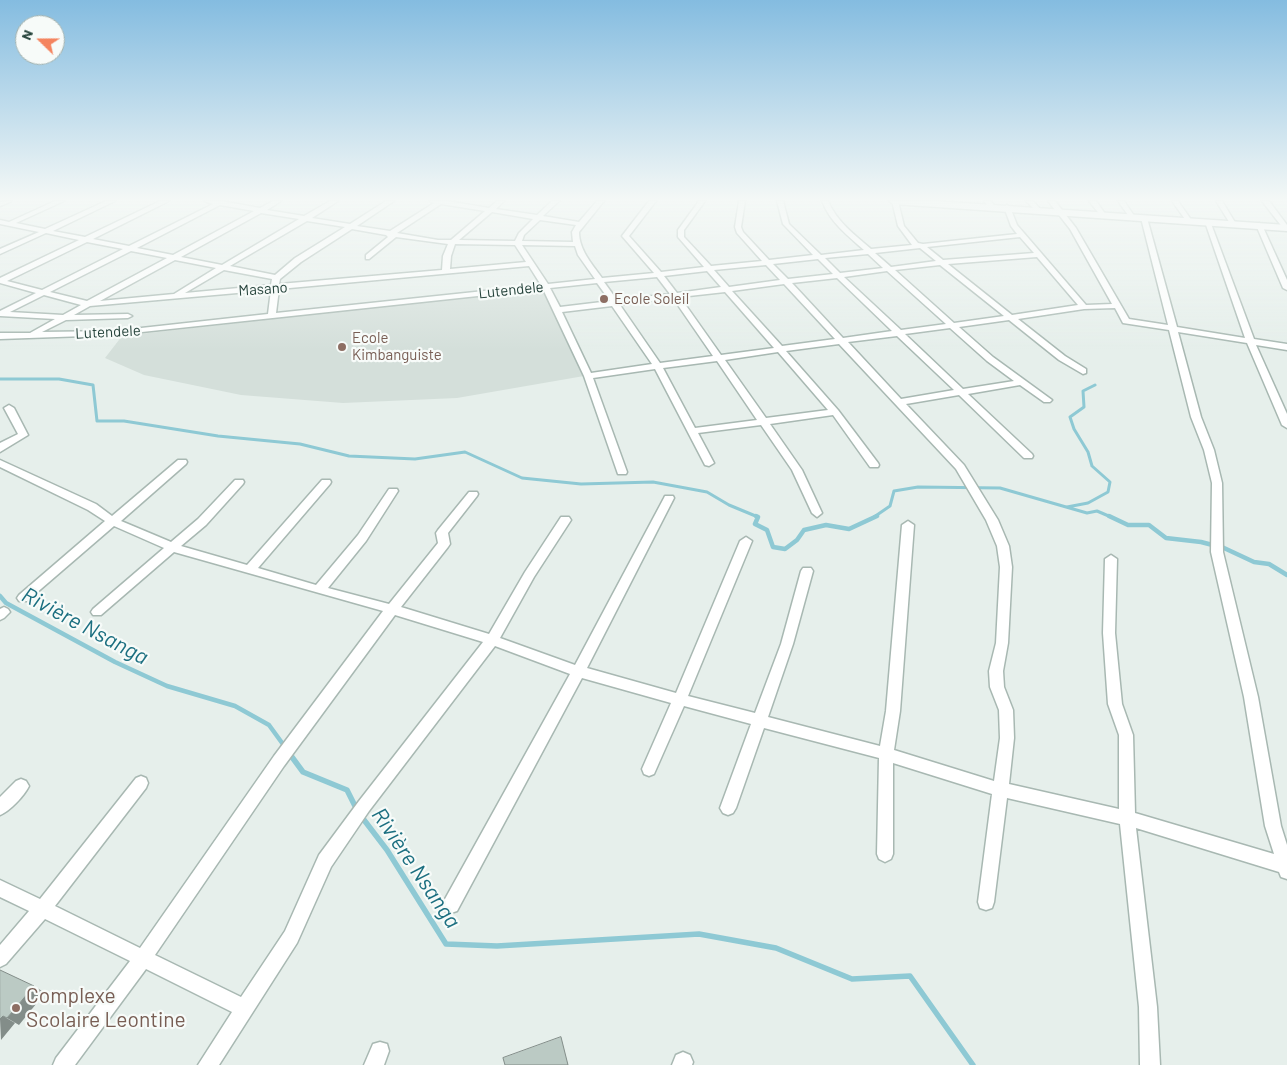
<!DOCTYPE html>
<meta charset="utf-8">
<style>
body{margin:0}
#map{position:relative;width:1287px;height:1065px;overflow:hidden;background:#e6efeb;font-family:Barlow,sans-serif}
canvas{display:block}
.north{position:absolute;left:15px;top:15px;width:50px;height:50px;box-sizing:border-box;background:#f7fbf9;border:1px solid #a3b1ad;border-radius:50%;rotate:292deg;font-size:14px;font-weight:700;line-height:20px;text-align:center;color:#24423a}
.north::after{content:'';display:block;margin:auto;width:18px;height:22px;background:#f4845f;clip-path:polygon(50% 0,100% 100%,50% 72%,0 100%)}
</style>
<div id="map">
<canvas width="1287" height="1065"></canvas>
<div class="north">N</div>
</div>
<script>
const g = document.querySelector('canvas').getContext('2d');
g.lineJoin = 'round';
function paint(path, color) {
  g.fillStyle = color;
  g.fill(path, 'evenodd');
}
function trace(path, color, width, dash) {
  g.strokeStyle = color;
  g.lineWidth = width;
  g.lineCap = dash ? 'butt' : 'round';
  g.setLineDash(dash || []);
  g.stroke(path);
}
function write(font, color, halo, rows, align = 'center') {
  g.font = font + ' Barlow,sans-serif';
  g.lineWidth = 4.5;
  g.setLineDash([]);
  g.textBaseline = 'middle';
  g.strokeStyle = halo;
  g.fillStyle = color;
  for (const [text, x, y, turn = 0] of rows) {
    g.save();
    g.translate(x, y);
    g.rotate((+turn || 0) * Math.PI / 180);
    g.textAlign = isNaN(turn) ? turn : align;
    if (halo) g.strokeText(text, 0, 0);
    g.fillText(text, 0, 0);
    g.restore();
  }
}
const built = new Path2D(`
 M544,288L584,376L457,398L343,403L241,395L144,375L105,358L122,336Z`);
const streamFar2 = new Path2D(`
 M0,379H59L93,385L97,421H124L218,436L300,444L349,456L415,459L465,452L522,478L581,484L653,482L707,492L729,505L758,517
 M1067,507L1088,503L1108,492L1110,482L1092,466L1088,452L1074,429L1070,417L1084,407L1083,391L1095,385
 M874,517L890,506L894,491L918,487L1000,488L1087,513L1097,511L1111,517`);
const streamFar1 = new Path2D(`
 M756,516L758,517L755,524L767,530L773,547L785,549L797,540L804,530L826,525L849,529L877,516
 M1109,516L1128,525H1149L1166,538L1201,542L1224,548L1254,562L1269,564L1287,575
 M0,596L6,603L115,662L167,686L235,706L269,725L285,747`);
const stream = new Path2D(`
 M289,753L303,772L347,790L357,810
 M361,816L387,850L446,944L497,946L699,934L776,948L852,979L910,976L973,1065`);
const minor = new Path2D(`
 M11,201L10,202L0,206V202Z
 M55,201H64L16,223L45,229L106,201H115L53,231L85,237L160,201H169L93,239L129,246L213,204L204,201H221L260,208L273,201H281L267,210L304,216L330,201H338L312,218L350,224L386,201H394L357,226L390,231L434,203L430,201H447L489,208L497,201H504L496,209L537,215L552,201H559L543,216L579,222L597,201H604L579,232C579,250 592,264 602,278L654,273L622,236L649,201H656L629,236L661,272L704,267L678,237V230L699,201H705L684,230V237L711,266L762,261L737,233L735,227L739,201H745L741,227L743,232L769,260L813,255L783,224L777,201H783L789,224L821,255L864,250C847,235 830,222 822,201H828C837,222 855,235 871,249L912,245L898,226L892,201H898L904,226L918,243L923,244L1017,234L1011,226L1004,207L1007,205L1010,207L1017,225L1086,305L1112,304L1070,229L1048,201H1055L1076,228L1129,319L1168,325L1141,218L1144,216L1147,218L1177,327L1245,338L1205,222L1210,221L1254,339L1287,344V350L1256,345L1287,414V428L1282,425L1247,343L1178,332L1201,417L1214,450L1222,483L1223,552L1258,697L1281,826L1287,845V879L1281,877L1279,872L1136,828L1157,1007L1160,1065H1140L1139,1007L1120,824L1007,798L994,902L992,908L986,910L980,908L978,902L992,794L893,763V854L891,859L885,862L879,859L877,854L879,758L764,728L736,808L733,813L728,815L723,813L720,808L751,724L684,706L654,774L649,776L644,774L642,769L671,703L582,678L457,911L451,913L445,911L443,905L445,899L570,674L495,646L369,811L331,867L297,943L219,1065H198L232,1012L146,969L75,1065H53L56,1058L130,961L45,919L6,964L0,967V945L29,911L0,897V880L40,899L136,778L141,776L146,778L148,783L146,788L55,906L140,948L274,756L383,611L174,552L101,615H93L91,612L93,609L164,548L114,526L27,601H19L17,598L19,595L105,521L88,510L0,467V460L96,504L112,516L178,460H186L187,462L186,464L121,521L171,542L198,519L235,480H243L244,482L243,484L206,525L181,546L247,565L322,480H330L331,482L330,484L258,568L316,585L358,535L389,489H397L398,491L366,541L328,588L389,604L438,543L436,533L438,530L469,492H477L478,494L477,496L448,533L450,544L448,547L401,607L489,634L525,572L561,517H569L571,520L534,577L500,638L575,665L664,498L665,496H673L674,498L587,668L676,693L740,541L746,537L752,541L688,696L755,713L781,644L801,571L803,568H811L813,571L793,644L768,717L880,746L886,711L902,525L908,521L914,525L900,711L894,750L994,781L1000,738L999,710L990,687L989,671L996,643L1000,567L997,546L986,520L956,469L839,344L786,351L838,410L878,463L879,465L878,467H870L833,415L770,424L802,470L822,513L817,517L812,513L792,470L761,425L698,433L714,463L709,466L705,465L655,369L593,378L627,472L626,474H618L584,376L543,289L114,335L0,339V333H30L55,319L0,316V311L36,293L0,283V278L79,240L46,233L0,254V249L39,232L0,224V220L9,222ZM441,204L485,211L451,240H438L397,233ZM220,205L254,211L173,255L137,248ZM492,212L533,219L519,233L515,241L459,240ZM261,213L299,219L222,265L181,257ZM540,220L576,225L572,232L573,242L522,241L524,235ZM307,221L345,227L295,258L275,275L230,266ZM352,229L386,235L388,237L366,255V259H369L396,237L448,244L443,256L442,270L279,284L280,279L301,262ZM1020,237L1034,253L943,260L927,247ZM87,242L123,249L42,290L7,281ZM455,244L515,245L526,262L450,269L451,256ZM522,245L575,246L578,255L595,279L548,284ZM920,248L936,261L891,267L875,253ZM131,251L167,258L87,301L50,292ZM868,254L883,268L840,273L825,258ZM1037,257L1078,305L1012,315L948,264ZM818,259L833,274L788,279L773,264ZM175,260L216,268L174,294L100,301ZM766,265L780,280L729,287L714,270ZM940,265L1004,316L954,323L895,270ZM529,266L541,285L276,313L279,289ZM224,270L272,279L271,285L185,293ZM707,271L721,287L677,293L664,276ZM887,271L946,324L901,330L844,277ZM657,277L670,294L617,300L604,282ZM837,278L892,331L843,338L792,283ZM597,283L610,301L560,307L550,288ZM784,284L835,339L782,346L732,291ZM271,290L268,314L114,331L42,332L66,320L128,318L132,316L128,314L74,315L90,306ZM725,292L774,348L721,355L680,297ZM44,295L81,305L63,315L10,312ZM673,298L713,356L660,363L620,305ZM612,306L652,364L591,373L562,312ZM1115,308L1123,323L1169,330L1191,417L1204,450L1212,483L1211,552L1244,697L1265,826L1274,854L1135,813L1133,735L1122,704L1115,633L1117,559L1111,555L1105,559L1103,633L1108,704L1119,735V809L1009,784L1014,738L1013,710L1004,687L1003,671L1008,643L1012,567L1009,546L998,520L964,465L906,404L959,395L1024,458H1032L1033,456L1032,454L968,394L1020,385L1044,402H1050L1052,400L993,357L959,327L1009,320L1059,360L1083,374L1086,373V369L1065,356L1018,319L1084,309ZM950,328L987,361L1014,381L963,389L905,334ZM897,336L954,390L901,399L848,342ZM778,352L828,410L766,418L725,360ZM717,361L757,420L695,428L663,368ZM395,615L483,642L359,801L319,855L285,931L241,997L155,955L284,766Z
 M984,201H991L995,207L990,208Z
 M1026,201H1033L1041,210L1036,211Z
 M1089,201H1096L1106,215L1105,216H1101Z
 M1118,201H1124L1135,217L1134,218H1130Z
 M1172,201H1178L1192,221L1191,222H1187Z
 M1216,201H1222L1236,224L1235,225H1231Z
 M1262,201H1269L1287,225V229L1283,228Z
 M1259,223L1262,225L1287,280V290L1283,288L1256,225Z
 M9,405L14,408L28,435L0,452V443L18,434L4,408Z
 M4,607L8,609L10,612L4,618L0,620V609Z
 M21,779L26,781L29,786C24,796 10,811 0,815V797L16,781Z
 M380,1042L387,1044L389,1051L384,1065H364L373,1044Z
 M683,1052L690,1055L693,1062L692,1065H672L676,1055Z`);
const tertiary = new Path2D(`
 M889,201H934L1287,225V231L893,204Z`);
const shadedWall = new Path2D(`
 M34,986L45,993L19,1025L7,1018Z
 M3,1016L15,1023L1,1040L0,1019Z`);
const building = new Path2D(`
 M0,970L34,986L7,1018L3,1016L0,1019Z
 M561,1037L568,1065H505L503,1058Z`);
const markers = [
 [604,299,5,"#8d6e63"],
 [342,347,5,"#8d6e63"],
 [16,1008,5,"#8d6e63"]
];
const farStreetnames = [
 ["Masano",263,289,-4],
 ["Lutendele",511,290,-6],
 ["Lutendele",108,332,-3]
];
const farEducationnames = [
 ["Ecole Soleil",614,299],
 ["Ecole",352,338],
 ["Kimbanguiste",352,355]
];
const nearEducationnames = [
 ["Complexe",26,996],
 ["Scolaire Leontine",26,1020]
];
const nearWaternames = [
 ["Rivière Nsanga",85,626,28],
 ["Rivière Nsanga",416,868,56]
];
paint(built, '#d4dfda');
trace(streamFar2, '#8ec9d4', 3);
trace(streamFar1, '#8ec9d4', 4.5);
trace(stream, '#8ec9d4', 5.5);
trace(minor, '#a8b8b2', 3);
trace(tertiary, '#a8b8b2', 3);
paint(minor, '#fff');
paint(tertiary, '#fff');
paint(shadedWall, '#838d89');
paint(building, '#bbcac4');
trace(building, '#838d89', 1);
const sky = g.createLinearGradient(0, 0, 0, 350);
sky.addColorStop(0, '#84bce0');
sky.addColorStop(0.57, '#f4f8f6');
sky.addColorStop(1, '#f4f8f600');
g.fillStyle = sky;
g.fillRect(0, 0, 1287, 350);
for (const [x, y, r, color] of markers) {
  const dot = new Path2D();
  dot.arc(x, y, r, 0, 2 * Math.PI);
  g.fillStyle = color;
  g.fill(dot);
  trace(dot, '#f7fbf9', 2);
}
write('15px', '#24423a', '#f7fbf9', farStreetnames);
write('15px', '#785e54', '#f7fbf9', farEducationnames, 'left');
write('21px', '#785e54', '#f7fbf9', nearEducationnames, 'left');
write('italic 22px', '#1c6f80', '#f7fbf9', nearWaternames);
</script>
